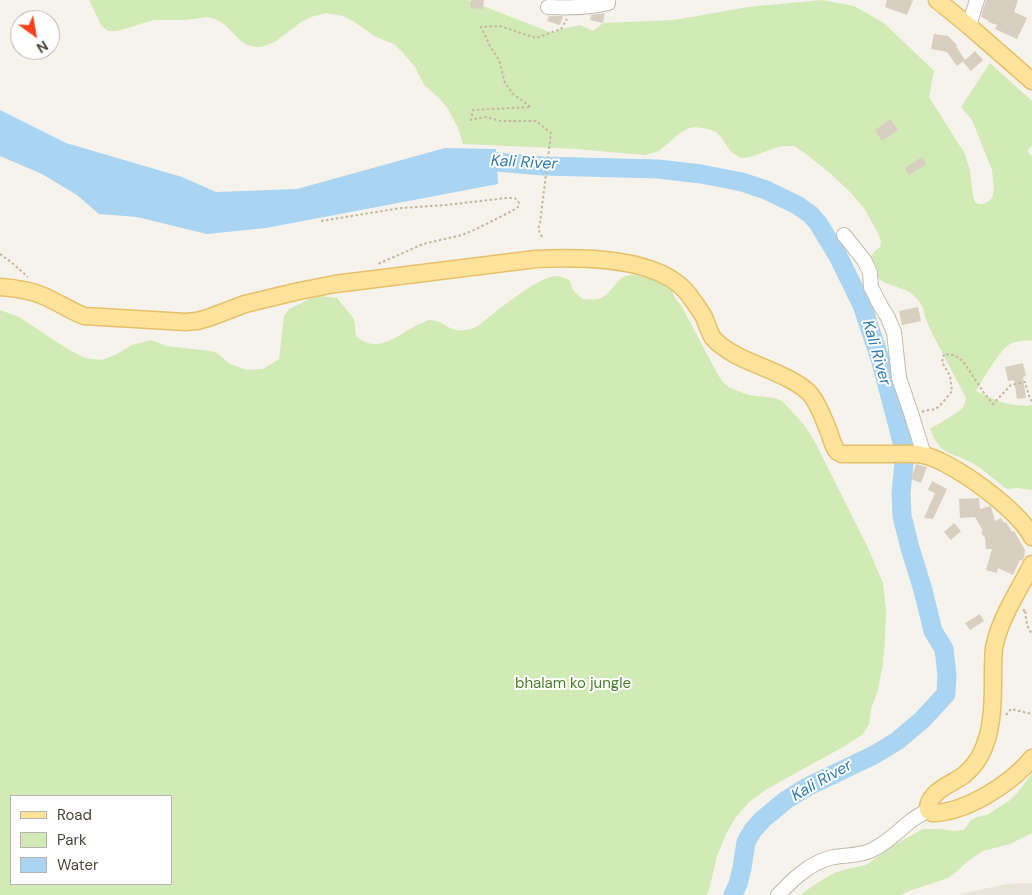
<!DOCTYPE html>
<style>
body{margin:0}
#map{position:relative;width:1032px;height:895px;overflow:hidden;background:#f6f3ec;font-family:"DM Sans",sans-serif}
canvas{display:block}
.legend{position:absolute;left:10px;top:795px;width:162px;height:90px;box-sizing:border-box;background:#fff;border:1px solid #b7b4b0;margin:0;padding:6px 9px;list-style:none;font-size:15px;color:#4b4439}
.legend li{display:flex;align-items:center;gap:10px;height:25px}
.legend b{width:25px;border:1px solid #b7b4b0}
.north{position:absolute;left:10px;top:10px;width:50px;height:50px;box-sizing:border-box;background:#fff;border:1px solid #b7b4b0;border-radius:50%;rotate:148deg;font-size:14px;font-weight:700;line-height:20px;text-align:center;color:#4b4439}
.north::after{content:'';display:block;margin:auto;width:18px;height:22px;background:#fc3f1d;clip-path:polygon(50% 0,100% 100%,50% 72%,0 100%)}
</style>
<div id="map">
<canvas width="1032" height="895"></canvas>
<ul class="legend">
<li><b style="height:6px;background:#ffe39c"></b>Road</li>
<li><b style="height:14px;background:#d2eab5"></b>Park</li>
<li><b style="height:14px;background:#a9d4f2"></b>Water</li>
</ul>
<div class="north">N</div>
</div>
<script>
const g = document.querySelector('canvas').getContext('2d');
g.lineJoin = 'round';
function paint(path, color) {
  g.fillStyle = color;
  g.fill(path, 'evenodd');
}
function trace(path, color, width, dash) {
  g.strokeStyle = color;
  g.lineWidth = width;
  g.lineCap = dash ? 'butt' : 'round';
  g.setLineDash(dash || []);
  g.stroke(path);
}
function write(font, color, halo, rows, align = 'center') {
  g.font = font + ' "DM Sans",sans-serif';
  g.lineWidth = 4;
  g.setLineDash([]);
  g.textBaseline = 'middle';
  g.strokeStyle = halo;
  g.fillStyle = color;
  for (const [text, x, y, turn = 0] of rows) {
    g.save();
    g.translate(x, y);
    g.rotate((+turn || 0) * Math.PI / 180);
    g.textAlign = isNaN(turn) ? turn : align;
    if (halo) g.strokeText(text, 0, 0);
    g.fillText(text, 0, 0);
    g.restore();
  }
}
const residential = new Path2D(`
 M1032,883V895H959L978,890L1007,884Z`);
const green = new Path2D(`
 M89,0H468L552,33L561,29L580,25L593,31L603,23L674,20L748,7L822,0L854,6L884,23L934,71L929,97L965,154L970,171L973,196L975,202L978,204H983L989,201L992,198L994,190L992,170L972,120L961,107L990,63L1032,101V146L1027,151L1032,156V341C1025,340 1018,341 1012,343C1000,348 983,380 976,391C995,400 1011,408 1032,405V490L1017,488L1008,489L1005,488C995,480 985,471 974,464C951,451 941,457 930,429L958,412L964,406L966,398L934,337L926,320L923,308L919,301L910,292L891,285L882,281L875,275L870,263L871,257L874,252L880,247L881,242L878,233L864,208L850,192L831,174L806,154L794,146H781L750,157L741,158L731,152L721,137L716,132L708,129L695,127L689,128L681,132L659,151L645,155L576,149L463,144L458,128L448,109L439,98L424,85L415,67L403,53L394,44L376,37L353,21L343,16L326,13L311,17L301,22L275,42L261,47H255L247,45L240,40L224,24L215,19L208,17L185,20H154L117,31H108L101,25Z
 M634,275C646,278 664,279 672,291C675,298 675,299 681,305L718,375L723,382L730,388L749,395L774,398L782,401L800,420L807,429L816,444L868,548L883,583L886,610L885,637L883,664L878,690L871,709L869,725L862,735L843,747L767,789L749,802L736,817L726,834L717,856L710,886L707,895H0V310L19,317L69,350L85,358L102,360L117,354L132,345L151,340L166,346L210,351L217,353L230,364L246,370L263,369L279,359L284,316L289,309L312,298L320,296L337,298L354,319L356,336C378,356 399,334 419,324C423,323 427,320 430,320C434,320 438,322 441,323C456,332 462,333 478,326C494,313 536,278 555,276C560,276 565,278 570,281L572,289L582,299C587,299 593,300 598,299C611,296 615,279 626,276C628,275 631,275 634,275ZM11,796H171V884H11Z
 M1032,773V833L1010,844L983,851L968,861L955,873L948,878L909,891L901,895H800L814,885L834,873L847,869L866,865L894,845L923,829H940L953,831L964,830L971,820L977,817L987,815L1010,800L1018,792Z`);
const water = new Path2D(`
 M0,110L66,143L182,177L216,192L297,189L445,148L496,149L498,184L266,228L207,234L137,217L99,214L77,195L42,174L0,156Z`);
const river = new Path2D(`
 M473,160L543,166L658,169L701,174L742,182L766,190L797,205L810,214L818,223L838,256L862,305L881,362L905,453L901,493L902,516L910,548L923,590L933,631L944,649L947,676L946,694L922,720L897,741L874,755L807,787L786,800L763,819L753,830L746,842L742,868L738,884L733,895`);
const building = new Path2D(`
 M471,0H484L483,9L470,8Z
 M887,0H913L907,15L885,7Z
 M986,0H1018L1014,12L1027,18L1017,39L995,29L997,25L988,22L989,21L981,17Z
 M605,13L603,23L590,20L591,15Z
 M549,16H563L560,25L547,21Z
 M934,34L948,36L957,45L956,46L965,60L957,66L947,52L931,49Z
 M975,51L983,60L971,71L963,62Z
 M890,119L898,130L882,141L875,130Z
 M922,157L926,164L909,175L905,168Z
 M918,307L921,321L902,325L899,311Z
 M1023,363L1026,376L1023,377L1026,398L1017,399L1014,380L1008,381L1005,367Z
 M916,464L927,467L921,483L911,479Z
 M932,481L947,489L933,519L924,518L935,493L928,490Z
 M979,498L980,509L990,506L991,507L995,521L1001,518L1004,523L1006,522L1012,532L1014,531L1025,550L1024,558L1022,561L1020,560L1013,575L998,568L997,573L986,570L992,549H986L985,538L981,532L983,531L975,517L960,518L959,499Z
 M954,523L961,531L951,540L944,532Z
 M980,614L984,621L970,630L965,623Z`);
const path = new Path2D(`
 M321,221L401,208L446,205L507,198H515L519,203L518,207L512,211L476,229L462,235L423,244L378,264
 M542,237L538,229L540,223L551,133L536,121H500L486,117L471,120L473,110L531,107L513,94L505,83L499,60L490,46L481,27L500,26L536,38L561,29L567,19
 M0,254L11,262L28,277
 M922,412C926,410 931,410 935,409C940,407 948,396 952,391L950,376L942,362L944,354L954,355L963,361L984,393L993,404L1011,385L1025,382L1030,399L1032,401
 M1023,611L1025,609C1026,618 1026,626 1032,634
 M1006,715L1011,709L1032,714`);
const minor = new Path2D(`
 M548,7C568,8 588,8 608,3V0
 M969,26L977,0
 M844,235L864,260L870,272L871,287L880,305L887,316L894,332L899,378L911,413L924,455
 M778,895C793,879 812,861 834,857C847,855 860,856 872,850C887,843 898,831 912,820C916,817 922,814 928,810`);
const major = new Path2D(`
 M937,0L969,26L1032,81
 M0,287C16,288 31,290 46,297C59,303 71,311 84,316L186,322L197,321L208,318L245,304L299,291L335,284L536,259C580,257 660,256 689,295C694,302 700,310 704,317C707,324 709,332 713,338C718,344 727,350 734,354C755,366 796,377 811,395C819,405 824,420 829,432C831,438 833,445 836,450C838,453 839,452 842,454C859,454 875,454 892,454C902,454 913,453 923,455C951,460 1020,511 1032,537
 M1032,564C1019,591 1000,617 994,648C993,659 993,671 993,682C993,706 992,732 981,754C977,762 971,769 964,775C952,784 927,792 928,810L932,813C965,813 1011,784 1032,758`);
const parkNames = [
 ["bhalam ko jungle",573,684]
];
const waterNames = [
 ["Kali River",524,163,3],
 ["Kali River",876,353,74],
 ["Kali River",822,781,-30]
];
paint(residential, '#eae5da');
paint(green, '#d2eab5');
paint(water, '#a9d4f2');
trace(river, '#a9d4f2', 19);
paint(building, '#d8cfc1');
trace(minor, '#c2bbae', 16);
trace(major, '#e6c16a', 19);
trace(path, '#c4b79f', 2, [2.5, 2.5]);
trace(minor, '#fff', 14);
trace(major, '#ffe39c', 16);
write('15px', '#4a7f2a', '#fff', parkNames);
write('italic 16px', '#2e7ab2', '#fff', waterNames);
</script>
